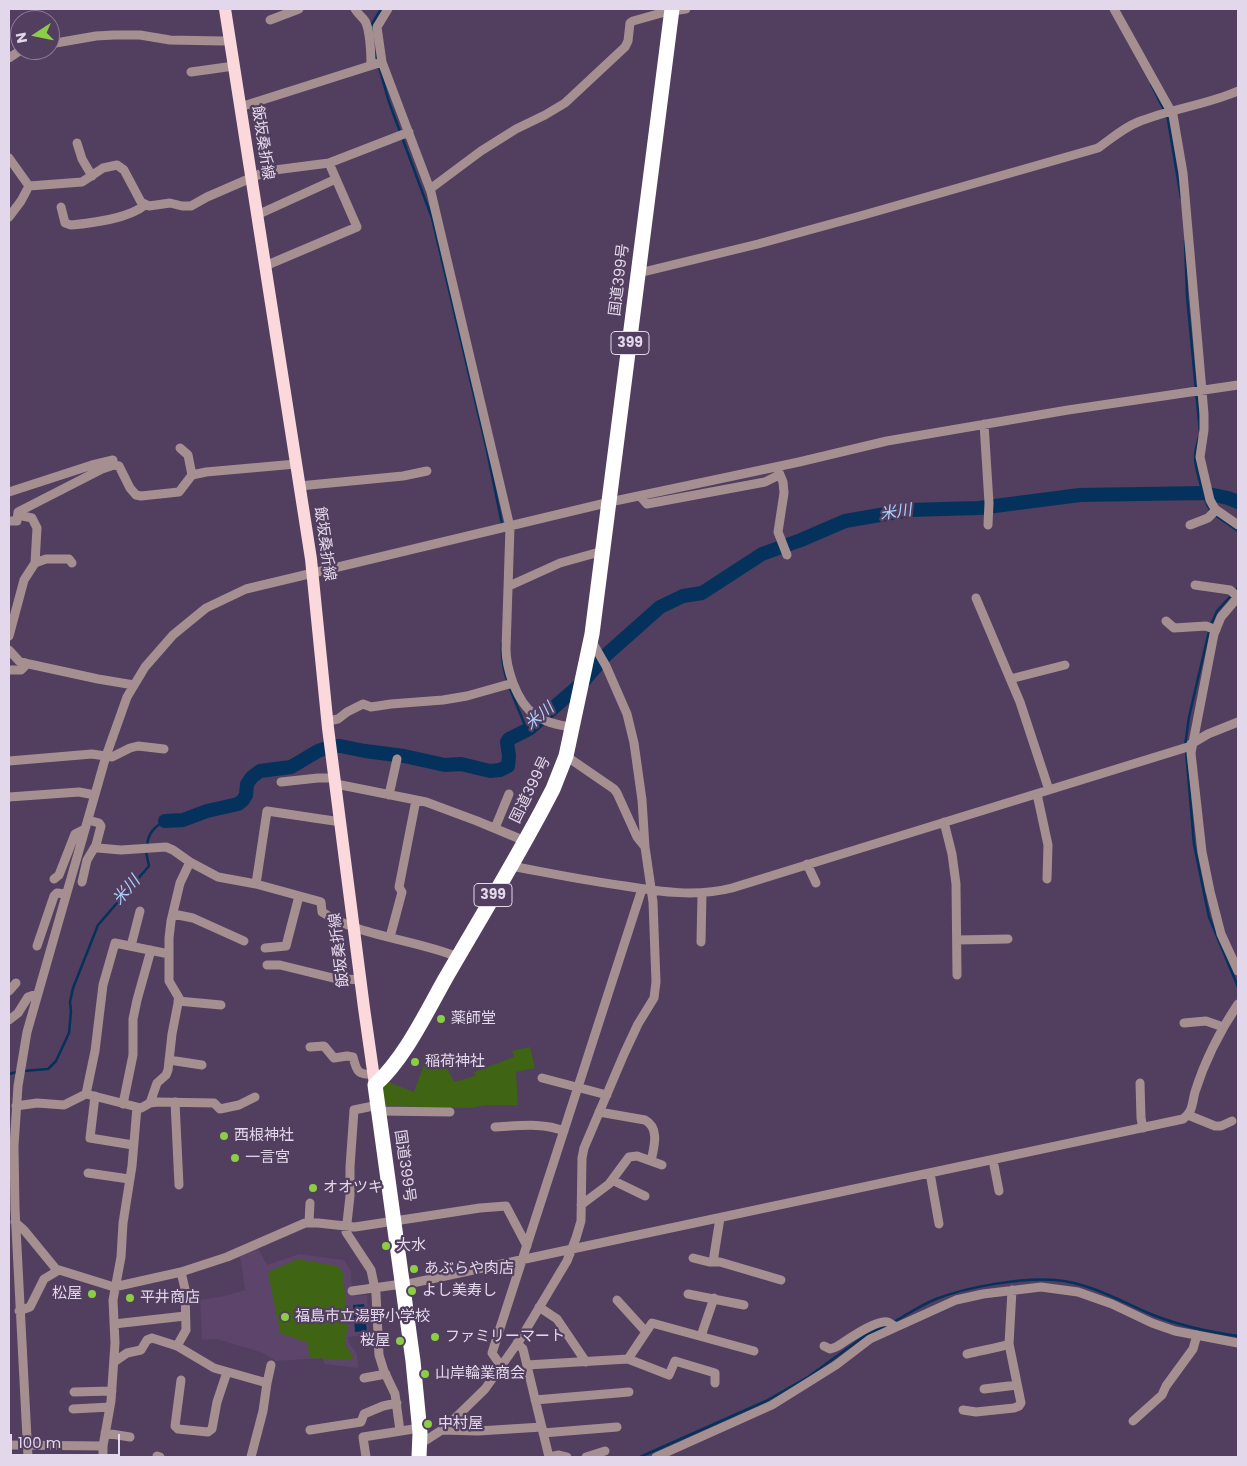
<!DOCTYPE html>
<meta charset="utf-8">
<style>
body{margin:0}
#map{position:relative;width:1247px;height:1466px;overflow:hidden;background:#523e5e;font-family:Poppins,sans-serif}
canvas{display:block}
.frame{position:absolute;inset:0;border:10px solid #e3d8eb;pointer-events:none}
.north{position:absolute;left:10px;top:10px;width:50px;height:50px;box-sizing:border-box;background:#523e5e;border:1px solid #8c7c96;border-radius:50%;rotate:259deg;font-size:14px;font-weight:700;line-height:20px;text-align:center;color:#e3d8eb}
.north::after{content:'';display:block;margin:auto;width:18px;height:22px;background:#8bce46;clip-path:polygon(50% 0,100% 100%,50% 72%,0 100%)}
.scale{position:absolute;left:10px;top:1434px;width:110px;height:22px;box-sizing:border-box;border:2px solid #e3d8eb;border-top:0;padding-left:6px;font-size:15px;line-height:18px;white-space:nowrap;color:#e3d8eb;-webkit-text-stroke:4px #523e5e;paint-order:stroke}
</style>
<div id="map">
<canvas width="1247" height="1466"></canvas>
<div class="frame"></div>
<div class="north">N</div>
<div class="scale">100 m</div>
</div>
<script>
const g = document.querySelector('canvas').getContext('2d');
g.lineJoin = 'round';
function paint(path, color) {
  g.fillStyle = color;
  g.fill(path, 'evenodd');
}
function trace(path, color, width, dash) {
  g.strokeStyle = color;
  g.lineWidth = width;
  g.lineCap = dash ? 'butt' : 'round';
  g.setLineDash(dash || []);
  g.stroke(path);
}
function write(font, color, halo, rows, align = 'center') {
  g.font = font + ' Poppins,"Noto Sans JP",sans-serif';
  g.lineWidth = 4.5;
  g.setLineDash([]);
  g.textBaseline = 'middle';
  g.strokeStyle = halo;
  g.fillStyle = color;
  for (const [text, x, y, turn = 0] of rows) {
    g.save();
    g.translate(x, y);
    g.rotate((+turn || 0) * Math.PI / 180);
    g.textAlign = isNaN(turn) ? turn : align;
    if (halo) g.strokeText(text, 0, 0);
    g.fillText(text, 0, 0);
    g.restore();
  }
}
const built = new Path2D(`
 M258,1248L267,1265L299,1254L344,1260L351,1271L352,1296L367,1295L369,1334L348,1337L349,1343L357,1354L358,1368L325,1364L322,1358L276,1361L263,1353L217,1339L202,1340L200,1300L225,1296L245,1290L240,1256Z`);
const green = new Path2D(`
 M530,1047L535,1068L516,1072L518,1105H487L469,1108L385,1106L380,1092L386,1081L414,1092L425,1061L434,1051L442,1058L454,1082L475,1076L474,1072L514,1057L512,1051Z
 M298,1259L337,1266L343,1272L348,1333L345,1334V1345L353,1356L352,1360L309,1358L308,1343L280,1333L268,1272Z`);
const water = new Path2D(`
 M364,1304L367,1331L355,1332L353,1305Z`);
const stream = new Path2D(`
 M373,32L372,24L381,9
 M374,50L378,62
 M379,67L389,102L432,218L486,446L502,524
 M1151,84L1164,110
 M1167,114L1181,198
 M1185,241L1187,296L1200,432
 M1199,437C1197,444 1195,451 1195,457C1195,467 1205,504 1211,511
 M1215,515L1238,531
 M502,644C500,673 514,697 524,723L529,729
 M1185,746L1189,717L1210,627L1217,611L1238,588
 M1186,751L1194,844L1209,917L1238,987
 M147,846C148,833 154,827 165,821
 M23,1071L48,1069L56,1061L69,1033L71,1011L70,1002L73,988L98,925L149,866L146,852
 M9,1074L17,1072
 M892,1323C906,1315 921,1305 936,1299C966,1287 1023,1277 1056,1280C1090,1283 1122,1302 1153,1315C1181,1326 1209,1332 1238,1336
 M640,1457L766,1401L808,1377L866,1335L887,1325`);
const river = new Path2D(`
 M165,821L183,820L207,811L238,804L243,800L246,795L247,784L252,777L260,771L291,767L318,751L332,746H340L365,751L404,756L445,765L461,764L490,771L500,770L508,766L509,756L507,742L509,739L529,729L582,683L606,655L660,607L683,596L702,593L762,554L801,540L845,521L909,510L979,508L1080,495L1204,493L1228,498L1238,502`);
const minor = new Path2D(`
 M355,9C358,14 362,17 365,21C370,29 371,54 371,64
 M388,9L377,27L382,62L431,192L510,527L506,649C506,662 509,672 513,683C525,714 540,723 572,727
 M1114,9L1173,115L1183,173L1204,414V430L1200,457L1210,500L1215,509L1238,525
 M270,20L299,9
 M50,44L96,36L114,35H140L170,40L222,41L229,40
 M9,58L21,50
 M191,72L234,66
 M240,107L382,62
 M77,143L82,159L92,176
 M9,158L29,186L82,182L103,168L117,165L124,170L141,202L149,206L170,203L182,206H191L207,197L267,171L329,163L409,132
 M430,189L481,151L516,129L545,115L565,103L625,47L628,41L630,23L633,21L665,12L686,9
 M61,207L65,223L71,225C92,223 128,219 145,205
 M257,215L336,179
 M9,217L21,201L29,186
 M265,266L357,227L329,163
 M639,273L758,244L860,216L1098,148C1111,139 1123,128 1138,122C1170,109 1206,105 1238,91
 M984,424L989,503L988,525
 M180,448L188,455L192,475
 M778,470L783,482L784,493L778,532L787,555
 M299,486L403,476L427,471
 M9,492L92,465L113,460
 M640,496L647,504L765,482L779,475
 M9,521H17L18,512L102,469L114,465L119,466L130,488L136,495L141,496L179,492L192,475L206,472L296,464
 M1190,525L1208,518L1216,510
 M35,563L46,559H69L72,563
 M1195,585L1230,590L1238,597
 M509,586L560,563L603,551
 M1238,597L1221,617L1214,634L1191,753L1202,852L1210,891L1221,934L1238,971
 M976,598L1020,702L1049,790
 M1166,621L1174,628L1206,626L1216,630
 M9,636L24,580L35,563L37,528L32,518L18,515
 M9,650L19,661L29,664L98,679L134,685
 M9,670H21L27,664
 M1010,679L1065,665
 M328,721L338,719L347,712L363,704L371,707L391,704L443,700L467,696L513,683
 M1191,744L1208,734L1238,722
 M566,756L614,789L617,793L637,837L645,847
 M9,761L92,754L112,757L130,748L138,746L164,749
 M281,782L318,778H335
 M336,784L426,802L477,821L525,841
 M1037,794L1048,845L1047,879
 M389,795L397,759
 M9,797L79,792L95,795
 M88,820L99,823L101,826L96,845L98,848L121,850L166,847L173,850L190,862L218,877L256,884L318,901L321,902L322,912C358,936 417,940 458,957
 M944,822L952,854L956,884L957,975
 M495,828L509,794
 M807,864L816,883
 M511,866C549,873 587,881 625,886C661,892 697,897 732,888L1191,746
 M54,879L59,875L75,834L85,829
 M82,882L87,860L96,845
 M256,884L267,811L341,822
 M173,914L193,918L244,941
 M390,937L402,892L399,887L416,800
 M957,940L1008,939
 M701,942L702,893
 M37,946L54,896L57,893L66,894
 M131,946L140,911
 M265,948L286,946L299,896
 M267,965H280L333,978L360,980
 M9,991L16,983
 M178,1001L221,1005
 M9,1020L18,1013L28,997L37,994
 M1184,1023L1206,1021L1223,1027
 M310,1047L324,1046L334,1058L347,1056L353,1057C357,1073 358,1074 374,1075
 M169,1060L202,1065
 M542,1078L607,1095
 M1140,1083L1141,1118L1143,1128
 M86,1094L95,1051L103,985L115,943L169,954
 M95,1096L90,1138L133,1145
 M175,1102L179,1185
 M150,1103L157,1083L166,1075L168,1070L172,1034L179,998L169,981V938L171,921L180,883L190,862
 M123,1104L133,1055V1019L137,1000L151,950
 M378,1105L354,1110L350,1167V1196L346,1232L371,1270L376,1294L379,1355L384,1371L395,1394L400,1431
 M16,1106L37,1103L64,1105L86,1094L141,1108L150,1103L158,1102L214,1103L220,1109L239,1105L255,1097
 M379,1111L450,1112
 M599,1112L645,1120C660,1128 654,1147 651,1161
 M1188,1115L1215,1126H1221L1232,1121
 M495,1127C517,1126 543,1122 564,1131
 M993,1160L999,1191
 M88,1173L129,1179
 M930,1173L939,1224
 M612,1180L645,1196
 M581,1205L609,1184L629,1157L637,1156L662,1165
 M15,1222L24,1230L56,1269L114,1287L181,1272L227,1257L305,1223H318L355,1227L480,1208L506,1206L527,1246
 M309,1223L310,1203
 M693,1258L709,1262H720L781,1280
 M713,1262L720,1218
 M403,1285L1183,1119C1193,1112 1192,1103 1195,1092C1205,1060 1220,1031 1238,1004
 M352,1291L402,1284
 M688,1294L744,1305
 M617,1300L646,1332
 M539,1307L557,1319L586,1362
 M19,1311L30,1307L44,1279L59,1270
 M114,1324L185,1316
 M701,1336L714,1298
 M517,1343L523,1349L549,1457
 M177,1346L186,1330L185,1289L181,1272
 M824,1346L830,1349L836,1347C846,1341 876,1319 888,1322C890,1323 892,1325 895,1326
 M967,1354C981,1350 995,1349 1009,1344
 M628,1359L652,1323L754,1351
 M114,1362L127,1353L141,1350L147,1340L152,1338L177,1346L214,1368L267,1383
 M527,1365L628,1359L669,1375L675,1361L715,1373V1383
 M501,1366L492,1353L642,889
 M364,1378L386,1374
 M181,1380L175,1426L178,1429L208,1432L212,1429L217,1402L227,1372
 M984,1389L1017,1385
 M74,1392L112,1391
 M535,1400L629,1392
 M73,1409L110,1407
 M963,1410L976,1412L1014,1408L1019,1406L1021,1403L1009,1344L1012,1290
 M1133,1421L1162,1395L1166,1386L1193,1349L1197,1335
 M310,1430L361,1422L364,1414L383,1406L397,1403
 M441,1430L478,1431L542,1427
 M105,1433L130,1437
 M543,1433L617,1427
 M420,1444L445,1428L485,1389L521,1338L567,1261L576,1238L581,1221L582,1158L584,1148L624,1054L638,1024L654,998L656,982L653,902L645,847L642,800L634,743L627,714L606,666L591,640
 M9,1445L103,1446
 M157,1456L160,1457
 M28,1457L15,1209L14,1146L18,1086L27,1032L106,756L127,697L145,667L173,635L206,608L246,589L610,502L799,462L887,441L1068,410L1238,385
 M103,1457V1446L111,1401L115,1343L113,1300L121,1257L123,1223L132,1166L137,1107
 M251,1457L263,1411L267,1383L271,1365
 M366,1457L363,1437L420,1428
 M549,1457L559,1455L567,1457
 M586,1457L605,1451
 M656,1457L772,1405L836,1365L870,1339L956,1300L983,1294L1041,1287L1078,1292L1112,1304L1152,1323L1175,1331L1238,1343`);
const major = new Path2D(`
 M225,9L311,559L328,728L364,1008L375,1085`);
const highway = new Path2D(`
 M419,1457L420,1433L413,1361L375,1085C404,1059 425,1015 444,981C477,924 511,868 542,810L553,789L566,756L592,634L672,9`);
const markers = [
 [441,1019,5,"#8bce46"],
 [415,1062,5,"#8bce46"],
 [224,1136,5,"#8bce46"],
 [235,1158,5,"#8bce46"],
 [313,1188,5,"#8bce46"],
 [386,1246,5,"#8bce46"],
 [414,1269,5,"#8bce46"],
 [412,1291,5,"#8bce46"],
 [92,1294,5,"#8bce46"],
 [130,1298,5,"#8bce46"],
 [285,1317,5,"#8bce46"],
 [435,1337,5,"#8bce46"],
 [400,1341,5,"#8bce46"],
 [425,1374,5,"#8bce46"],
 [428,1424,5,"#8bce46"]
];
const shields = [
 [630,343,38],
 [493,895,38]
];
const shieldNames = [
 ["399",630,343],
 ["399",493,895]
];
const streetNames = [
 ["飯坂桑折線",262,143,81],
 ["国道399号",620,280,-83],
 ["飯坂桑折線",324,544,82],
 ["国道399号",531,790,-64],
 ["飯坂桑折線",340,950,-97],
 ["国道399号",404,1166,82]
];
const poiNames = [
 ["薬師堂",451,1019],
 ["稲荷神社",425,1062],
 ["西根神社",234,1136],
 ["一言宮",245,1158],
 ["オオツキ",323,1188],
 ["大水",396,1246],
 ["あぶらや肉店",424,1269],
 ["よし美寿し",422,1291],
 ["松屋",82,1294,"right"],
 ["平井商店",140,1298],
 ["福島市立湯野小学校",295,1317],
 ["ファミリーマート",445,1337],
 ["桜屋",390,1341,"right"],
 ["山岸輪業商会",435,1374],
 ["中村屋",438,1424]
];
const waterNames = [
 ["米川",896,513,-8],
 ["米川",540,717,-40],
 ["米川",127,891,-49]
];
paint(built, '#5c446b');
paint(green, '#3f6414');
paint(water, '#04325d');
trace(stream, '#04325d', 2.5);
trace(river, '#04325d', 14);
trace(minor, '#a58f91', 9);
trace(major, '#fbd8db', 12);
trace(highway, '#fff', 15);
for (const [x, y, r, color] of markers) {
  const dot = new Path2D();
  dot.arc(x, y, r, 0, 2 * Math.PI);
  g.fillStyle = color;
  g.fill(dot);
  trace(dot, '#523e5e', 2);
}
for (const [x, y, w] of shields) {
  const box = new Path2D();
  box.roundRect(x - w / 2, y - 11.5, w, 23, 4);
  g.fillStyle = '#523e5e';
  g.fill(box);
  trace(box, '#e3d8eb', 1);
}
write('bold 14px', '#e3d8eb', null, shieldNames);
write('15px', '#e3d8eb', '#523e5e', streetNames);
write('15px', '#e3d8eb', '#523e5e', poiNames, 'left');
write('italic 16px', '#abd1fb', '#523e5e', waterNames);
</script>
